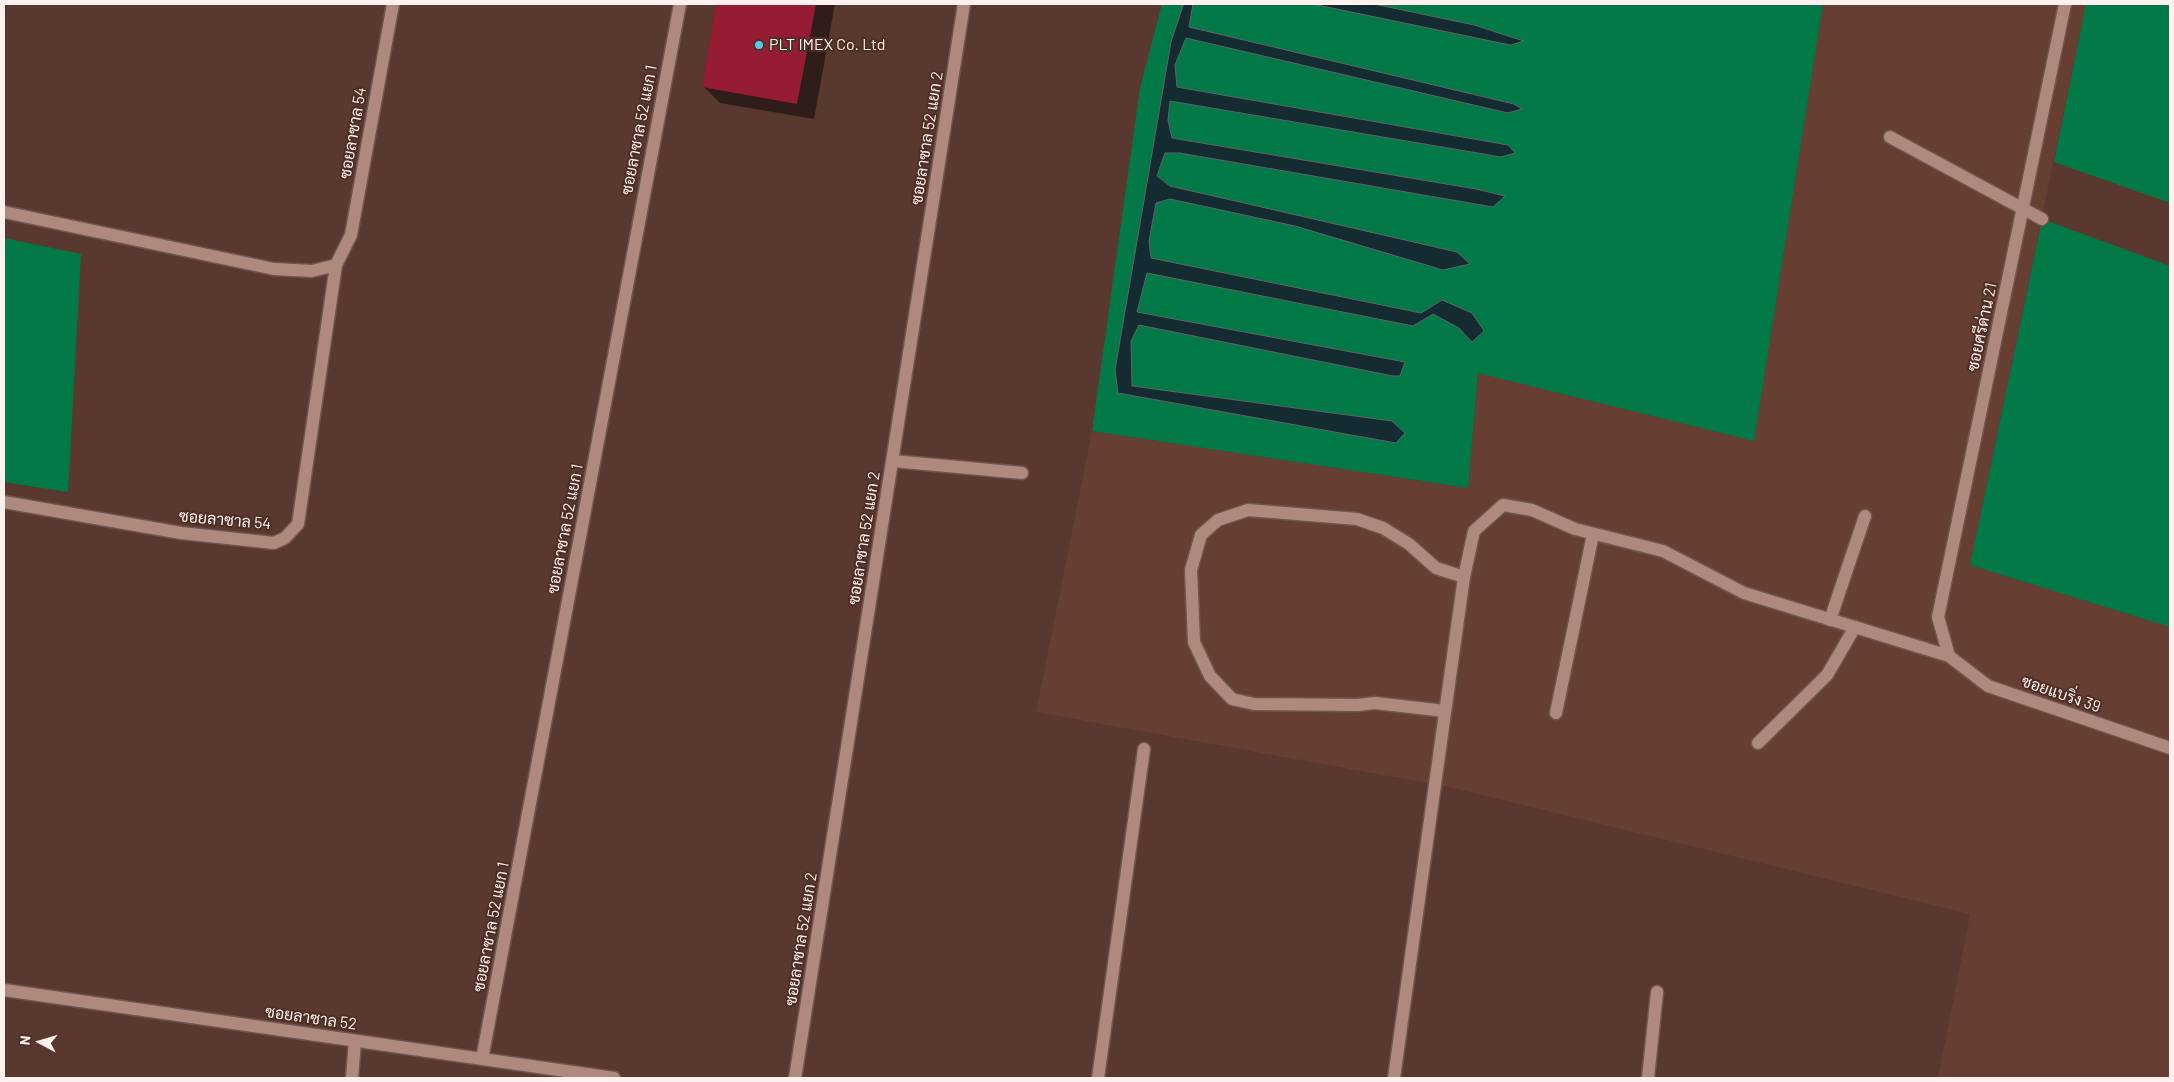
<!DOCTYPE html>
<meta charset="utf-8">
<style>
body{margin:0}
#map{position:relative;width:2174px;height:1082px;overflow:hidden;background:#59382f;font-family:Barlow,sans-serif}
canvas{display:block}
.frame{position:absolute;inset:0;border:5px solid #fff1ee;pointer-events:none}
.north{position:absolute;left:15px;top:1017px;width:50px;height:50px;-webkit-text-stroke:4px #4e2e25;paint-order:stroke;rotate:276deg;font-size:14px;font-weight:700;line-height:20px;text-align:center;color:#fff1ee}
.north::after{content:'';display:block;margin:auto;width:18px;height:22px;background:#fff1ee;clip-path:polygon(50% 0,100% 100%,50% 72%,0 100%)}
</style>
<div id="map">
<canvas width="2174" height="1082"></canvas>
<div class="frame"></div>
<div class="north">N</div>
</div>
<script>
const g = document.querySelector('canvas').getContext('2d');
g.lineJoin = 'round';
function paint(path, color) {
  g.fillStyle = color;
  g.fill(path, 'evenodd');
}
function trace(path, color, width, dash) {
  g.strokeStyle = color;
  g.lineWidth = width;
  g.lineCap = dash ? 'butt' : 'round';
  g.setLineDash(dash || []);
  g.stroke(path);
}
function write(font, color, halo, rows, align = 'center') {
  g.font = font + ' Barlow,Sarabun,sans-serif';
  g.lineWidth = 4;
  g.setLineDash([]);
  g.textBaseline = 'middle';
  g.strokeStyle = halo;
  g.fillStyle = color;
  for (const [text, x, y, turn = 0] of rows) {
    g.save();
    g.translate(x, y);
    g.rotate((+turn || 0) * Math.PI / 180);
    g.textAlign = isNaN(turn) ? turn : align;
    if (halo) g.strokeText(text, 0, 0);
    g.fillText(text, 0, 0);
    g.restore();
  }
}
const built = new Path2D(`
 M1823,4H2086L1970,565L2170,627V1078H1938L1970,914L1449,787L1036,712L1092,431L1468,488L1478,372L1754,441Z`);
const green = new Path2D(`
 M1162,4H1184L1171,42L1115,370L1118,393L1395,443L1392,421L1131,386V341L1138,325L1393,376L1405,362L1136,312L1147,272L1413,326L1433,314L1459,328L1472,342V313H1421L1151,258L1149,241L1156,203L1170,199L1469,264L1457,252L1170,186L1157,176L1165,153H1180L1493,207L1504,196L1476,189L1172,138L1168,120L1170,100L1501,157L1515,152L1508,145L1177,87L1175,65L1186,38L1508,113L1514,104L1189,27L1193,4H1313L1511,45L1523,41L1474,25L1374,4H1823L1754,441L1478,373L1468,488L1092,431L1140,88Z
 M2086,4H2170V203L2054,162Z
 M2042,219L2170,266V627L1970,565Z
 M4,238L81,254L68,492L4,482Z`);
const water = new Path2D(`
 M1184,4H1193L1189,27L1514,104L1522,109L1508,113L1186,38L1175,65L1177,87L1508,145L1515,153L1501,157L1170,101L1168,120L1172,138L1476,189L1505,196L1493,207L1180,153H1165L1157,176L1170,186L1457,252L1470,264L1443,270L1295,226L1170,199L1156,203L1149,241L1151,258L1421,313L1442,300L1472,313L1484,331L1472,342L1459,328L1433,314L1413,326L1147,273L1137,312L1405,362L1400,376H1393L1139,325L1131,341L1132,386L1392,421L1405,433L1396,443L1118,393L1115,370L1171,42Z
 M1313,4H1374L1474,25L1524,41L1511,45Z`);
const shadow = new Path2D(`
 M718,4H835L814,119L720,103L703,86Z`);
const building = new Path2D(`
 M716,4H816L797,104L702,87Z`);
const lane = new Path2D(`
 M1890,137L2042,219
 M893,461L1022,473
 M1830,620L1865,516
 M1445,711L1375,703L1358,705L1254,704L1232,699L1210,676L1194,642L1191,570L1201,535L1218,520L1248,510L1357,519L1383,528L1409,544L1436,568L1464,577
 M1556,713L1593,534
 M1758,743L1827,675L1855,627
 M352,1078L355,1041
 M1098,1078L1144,749
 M1648,1078L1657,992`);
const street = new Path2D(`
 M4,212L274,269L312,271L336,265L351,235L393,4
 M4,502L181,533L274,543L285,538L298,524L336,265
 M1949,656L1938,617L2065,4
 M4,990L614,1078
 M482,1059L680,4
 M795,1078L964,4
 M1394,1078L1464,577L1474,531L1503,505L1532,510L1575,529L1663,551L1744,593L1949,656L1988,686L2170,748`);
const markers = [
 [759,45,5,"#59c8e4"]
];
const poiNames = [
 ["PLT IMEX Co. Ltd",769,45]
];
const streetNames = [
 ["ซอยลาซาล 52 แยก 1",639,130,-79],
 ["ซอยลาซาล 54",353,133,-80],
 ["ซอยลาซาล 52 แยก 2",927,138,-81],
 ["ซอยศรีด่าน 21",1982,327,-78],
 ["ซอยลาซาล 54",225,520,5],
 ["ซอยลาซาล 52 แยก 1",565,529,-79],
 ["ซอยลาซาล 52 แยก 2",864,538,-81],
 ["ซอยแบริ่ง 39",2061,694,19],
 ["ซอยลาซาล 52 แยก 1",491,927,-79],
 ["ซอยลาซาล 52 แยก 2",801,939,-81],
 ["ซอยลาซาล 52",311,1018,8]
];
paint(built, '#663e32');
paint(green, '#037948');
paint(water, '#132b31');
trace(water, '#5a666a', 1);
paint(shadow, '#0007');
paint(building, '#961c33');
trace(lane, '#6f564e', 15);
trace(street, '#6f564e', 15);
trace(lane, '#b0897e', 12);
trace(street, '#b0897e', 12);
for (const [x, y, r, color] of markers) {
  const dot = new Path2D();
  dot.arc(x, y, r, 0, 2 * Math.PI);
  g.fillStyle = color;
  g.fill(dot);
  trace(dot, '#4e2e25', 2);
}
write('16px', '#fff1ee', '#4e2e25', poiNames, 'left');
write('16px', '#fff1ee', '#4e2e25', streetNames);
</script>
